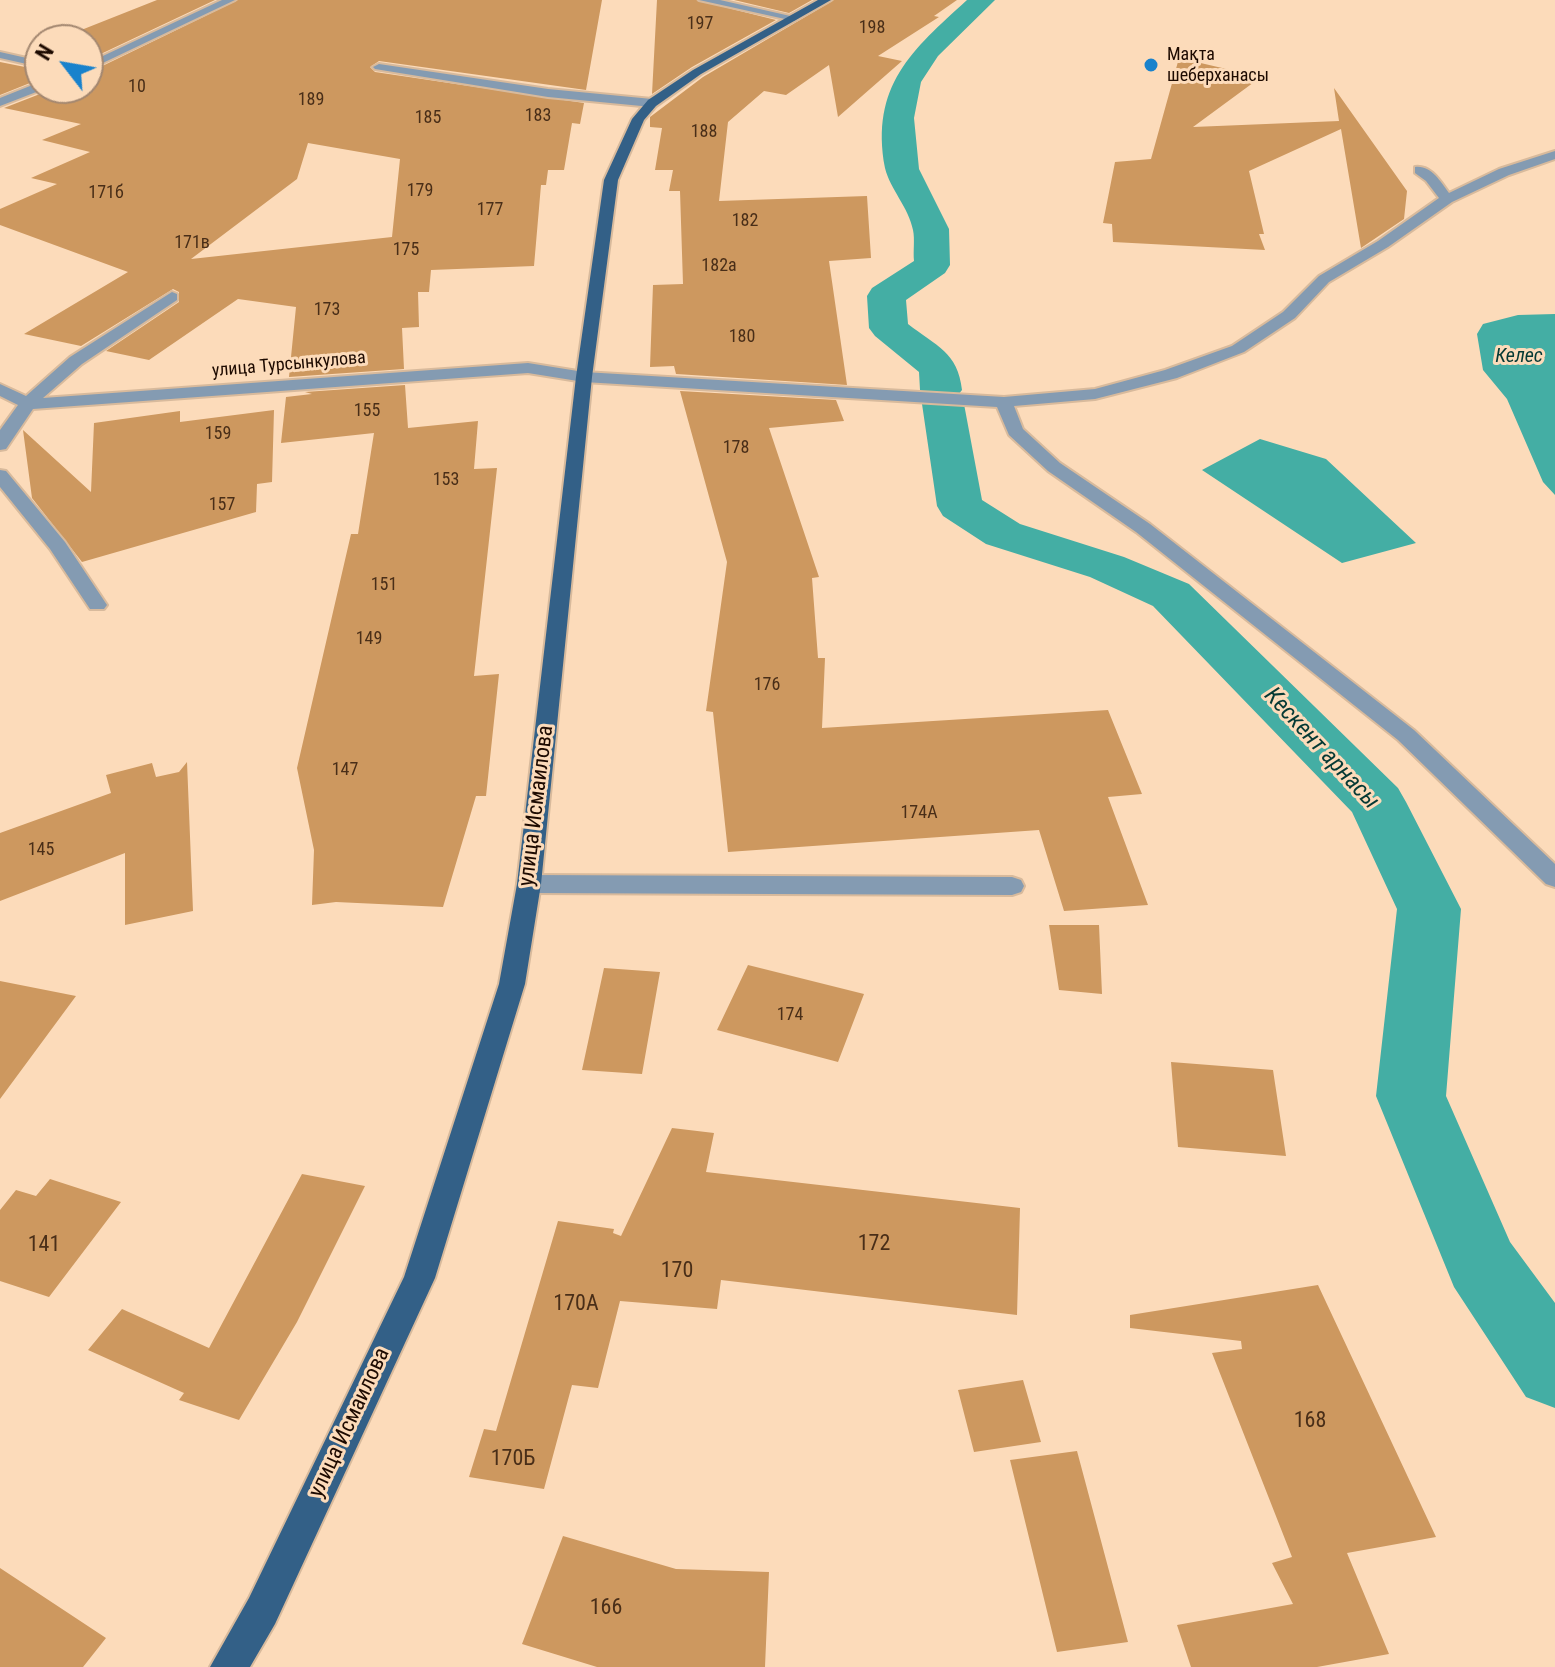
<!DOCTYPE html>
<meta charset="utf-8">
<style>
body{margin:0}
#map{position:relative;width:1555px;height:1667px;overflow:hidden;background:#fcdbba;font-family:"Roboto Condensed",sans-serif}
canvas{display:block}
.north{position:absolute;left:24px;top:24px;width:80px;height:80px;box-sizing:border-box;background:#fcdbba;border:2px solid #a38770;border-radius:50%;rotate:301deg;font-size:22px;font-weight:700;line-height:32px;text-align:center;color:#1d0a00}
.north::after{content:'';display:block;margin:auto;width:28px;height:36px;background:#1982cc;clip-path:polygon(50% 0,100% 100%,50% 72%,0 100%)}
</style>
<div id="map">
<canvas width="1555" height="1667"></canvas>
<div class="north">N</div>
</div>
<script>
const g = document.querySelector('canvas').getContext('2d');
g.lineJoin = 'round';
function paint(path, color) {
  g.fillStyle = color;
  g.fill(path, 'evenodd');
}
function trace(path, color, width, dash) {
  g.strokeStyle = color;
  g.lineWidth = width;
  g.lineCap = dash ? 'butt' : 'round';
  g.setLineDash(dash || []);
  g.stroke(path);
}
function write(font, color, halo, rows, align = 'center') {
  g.font = font + ' "Roboto Condensed",sans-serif';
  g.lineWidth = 6;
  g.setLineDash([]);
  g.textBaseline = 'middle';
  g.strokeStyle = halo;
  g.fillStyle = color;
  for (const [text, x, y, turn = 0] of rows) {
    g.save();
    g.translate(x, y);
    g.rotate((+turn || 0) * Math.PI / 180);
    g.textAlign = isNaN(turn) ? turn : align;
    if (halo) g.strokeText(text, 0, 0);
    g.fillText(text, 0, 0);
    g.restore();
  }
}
const water = new Path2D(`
 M1555,314V495L1543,482L1507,399L1483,370L1477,334L1483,324L1518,315Z
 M1260,439L1326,459L1416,543L1342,563L1202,470Z`);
const canal = new Path2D(`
 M967,0H995L938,56L921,82L914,118L919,169L949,229L950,265L945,273L906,300L908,324C936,346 958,352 962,390L958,395L964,404L982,500L1020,524L1124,557L1189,584L1398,788L1406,802L1461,909L1446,1096L1510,1242L1555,1303V1408L1526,1397L1454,1287L1376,1096L1397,909L1352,812L1153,606L1090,577L986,544L943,516L937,506L922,404L926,398L920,390L919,372L875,336L869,328L867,296L872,288L914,261C913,251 915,239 913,230C909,208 890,189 885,168C870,86 912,50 967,0Z`);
const building = new Path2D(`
 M157,0H215L88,60V40H56Z
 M238,0H602L586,90L379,61L370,67L375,72L584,103L580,124L572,123L564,170H548L546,185H541L534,266L431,270L429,292H418L419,327L402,328L404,369L289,377L296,307L238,299L149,360L106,351L179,302V292L173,289L81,346L24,334L128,272L0,225V209L57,184L31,178L90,152L42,140L81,124L4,108L45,92L47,88H88V73ZM308,143L400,159L392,237L191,259L297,179Z
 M657,0H696L776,20L692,67L652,94Z
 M734,0H812L789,13Z
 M834,0H957L934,16L939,17L878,56L902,61L838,117L829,65L786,95L764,91L728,122L719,201L867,196L871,258L829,261L847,385L676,374L674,366L650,367L653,285L683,284L680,191H669L673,170H655L662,128L650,127V117L703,77Z
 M1179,58L1261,77L1193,127L1339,121L1334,88L1407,191L1404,219L1361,248L1341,129L1249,171L1264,234H1259L1265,250L1113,242L1112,224L1103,223L1115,162L1151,159Z
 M0,62L40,70V79L0,95Z
 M405,385L408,428L478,421L474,469L497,468L474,676L499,674L486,796H476L443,907L336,902L312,905L314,850L297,768L351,534H358L374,433L281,443L286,397L312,394L305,392Z
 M680,391L836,400L844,421L769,428L819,577L812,578L818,658H825L822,728L1108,710L1142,794L1108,797L1148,905L1064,911L1039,830L728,852L713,712L706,711L727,562Z
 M274,410L272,482L257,484L256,512L82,562L32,498L23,430L91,492L94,423L180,411V422Z
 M187,762L193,911L125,925V853L0,901V833L111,793L106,775L152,763L156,777L179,772Z
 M1049,925H1099L1102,994L1059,990Z
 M748,965L864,994L838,1062L717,1030Z
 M604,968L660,972L642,1074L582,1070Z
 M0,981L76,996L0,1099Z
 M1171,1062L1273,1070L1286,1156L1178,1147Z
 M672,1128L714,1133L706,1172L1020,1208L1017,1315L721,1280L717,1309L620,1301L598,1388L572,1385L544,1489L469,1477L484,1429L496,1431L558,1221L614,1229L613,1233L621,1236Z
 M302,1174L365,1186L297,1322L239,1420L179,1400L184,1393L88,1350L122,1309L209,1348Z
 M50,1179L121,1202L49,1297L0,1281V1210L16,1190L36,1196Z
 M1318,1285L1436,1537L1347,1553L1389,1654L1317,1667H1191L1177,1625L1293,1604L1272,1563L1292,1557L1212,1353L1242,1349L1241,1341L1130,1328V1315Z
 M1023,1380L1041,1442L974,1452L958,1390Z
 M1077,1451L1128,1642L1057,1652L1010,1460Z
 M563,1536L676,1569L769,1572L765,1667H597L522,1644Z
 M0,1568L106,1638L83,1667H0Z`);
const minor = new Path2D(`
 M222,0H235L88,70V63Z
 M699,0H720L799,18L794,21Z
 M0,52L40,61V67L0,58Z
 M379,64L548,89L652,99L658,103L652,107L548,97L375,69L373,67Z
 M40,82V88L44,89L0,106V98Z
 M1555,151V159L1509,175L1452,202L1388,247L1329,282L1295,318L1244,352L1177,378L1095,399L1014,406L1023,429L1060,463L1150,524L1414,730L1555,864V887L1546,884L1398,740L1136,532L1048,471L1009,435L997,407L584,382L528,373L33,409L6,449L0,450V430L18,405L0,396V384L26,396L70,357L172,292L177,294V300L82,364L43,398L528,363L584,372L1004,397L1095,389L1165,370L1232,346L1283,312L1319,276L1378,241L1439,198L1426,181L1415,173V167C1431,165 1440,181 1449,193L1499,169Z
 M0,470L6,471L65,542L107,605L104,609H90L50,549L0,487Z
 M529,875L1012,877L1021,880L1024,886L1021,892L1012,895L529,893L520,890L517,884L520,878Z`);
const major = new Path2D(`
 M818,0H831L701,74L656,106L644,120L618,180L592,377L541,884L525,984L435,1278L275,1624L250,1667H210L249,1598L404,1277L499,984L517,884L576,377L604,180L632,119L648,100L693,70Z`);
const markers = [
 [1151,65,8,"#1982cc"]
];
const numberNames = [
 ["197",700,24],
 ["198",872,28],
 ["10",137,87],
 ["189",311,100],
 ["183",538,116],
 ["185",428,118],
 ["188",704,132],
 ["179",420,191],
 ["171б",106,193],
 ["177",490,210],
 ["182",745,221],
 ["171в",192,243],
 ["175",406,250],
 ["182а",719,266],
 ["173",327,310],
 ["180",742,337],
 ["155",367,411],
 ["159",218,434],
 ["178",736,448],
 ["153",446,480],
 ["157",222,505],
 ["151",384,585],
 ["149",369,639],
 ["176",767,685],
 ["147",345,770],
 ["174А",919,813],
 ["145",41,850],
 ["174",790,1015]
];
const farPoinames = [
 ["Мақта",1167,55],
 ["шеберханасы",1167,76]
];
const farStreetnames = [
 ["улица Турсынкулова",289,365,-5]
];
const farWaternames = [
 ["Келес",1519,357]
];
const streetNames = [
 ["улица Исмаилова",537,806,-83],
 ["улица Исмаилова",350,1423,-65]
];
const nearNumbernames = [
 ["172",874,1244],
 ["141",44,1245],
 ["170",677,1271],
 ["170А",576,1304],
 ["168",1310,1421],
 ["170Б",513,1459],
 ["166",606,1608]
];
const waterNames = [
 ["Кескент арнасы",1321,749,47]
];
paint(water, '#44aea4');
paint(canal, '#44aea4');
paint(building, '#cd985f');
trace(minor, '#d8ba9c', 4);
trace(major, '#d8ba9c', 4);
paint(minor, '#849bb2');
paint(major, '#336087');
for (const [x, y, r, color] of markers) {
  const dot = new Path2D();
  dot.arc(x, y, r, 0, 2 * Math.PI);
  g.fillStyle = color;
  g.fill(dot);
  trace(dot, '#fcdbba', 3);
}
write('18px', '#492e18', null, numberNames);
write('18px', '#1d0a00', '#fcdbba', farPoinames, 'left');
write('18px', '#1d0a00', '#fcdbba', farStreetnames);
write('italic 20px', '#053934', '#fcdbba', farWaternames);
write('22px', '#1d0a00', '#fcdbba', streetNames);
write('22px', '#492e18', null, nearNumbernames);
write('italic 24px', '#053934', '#fcdbba', waterNames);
</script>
